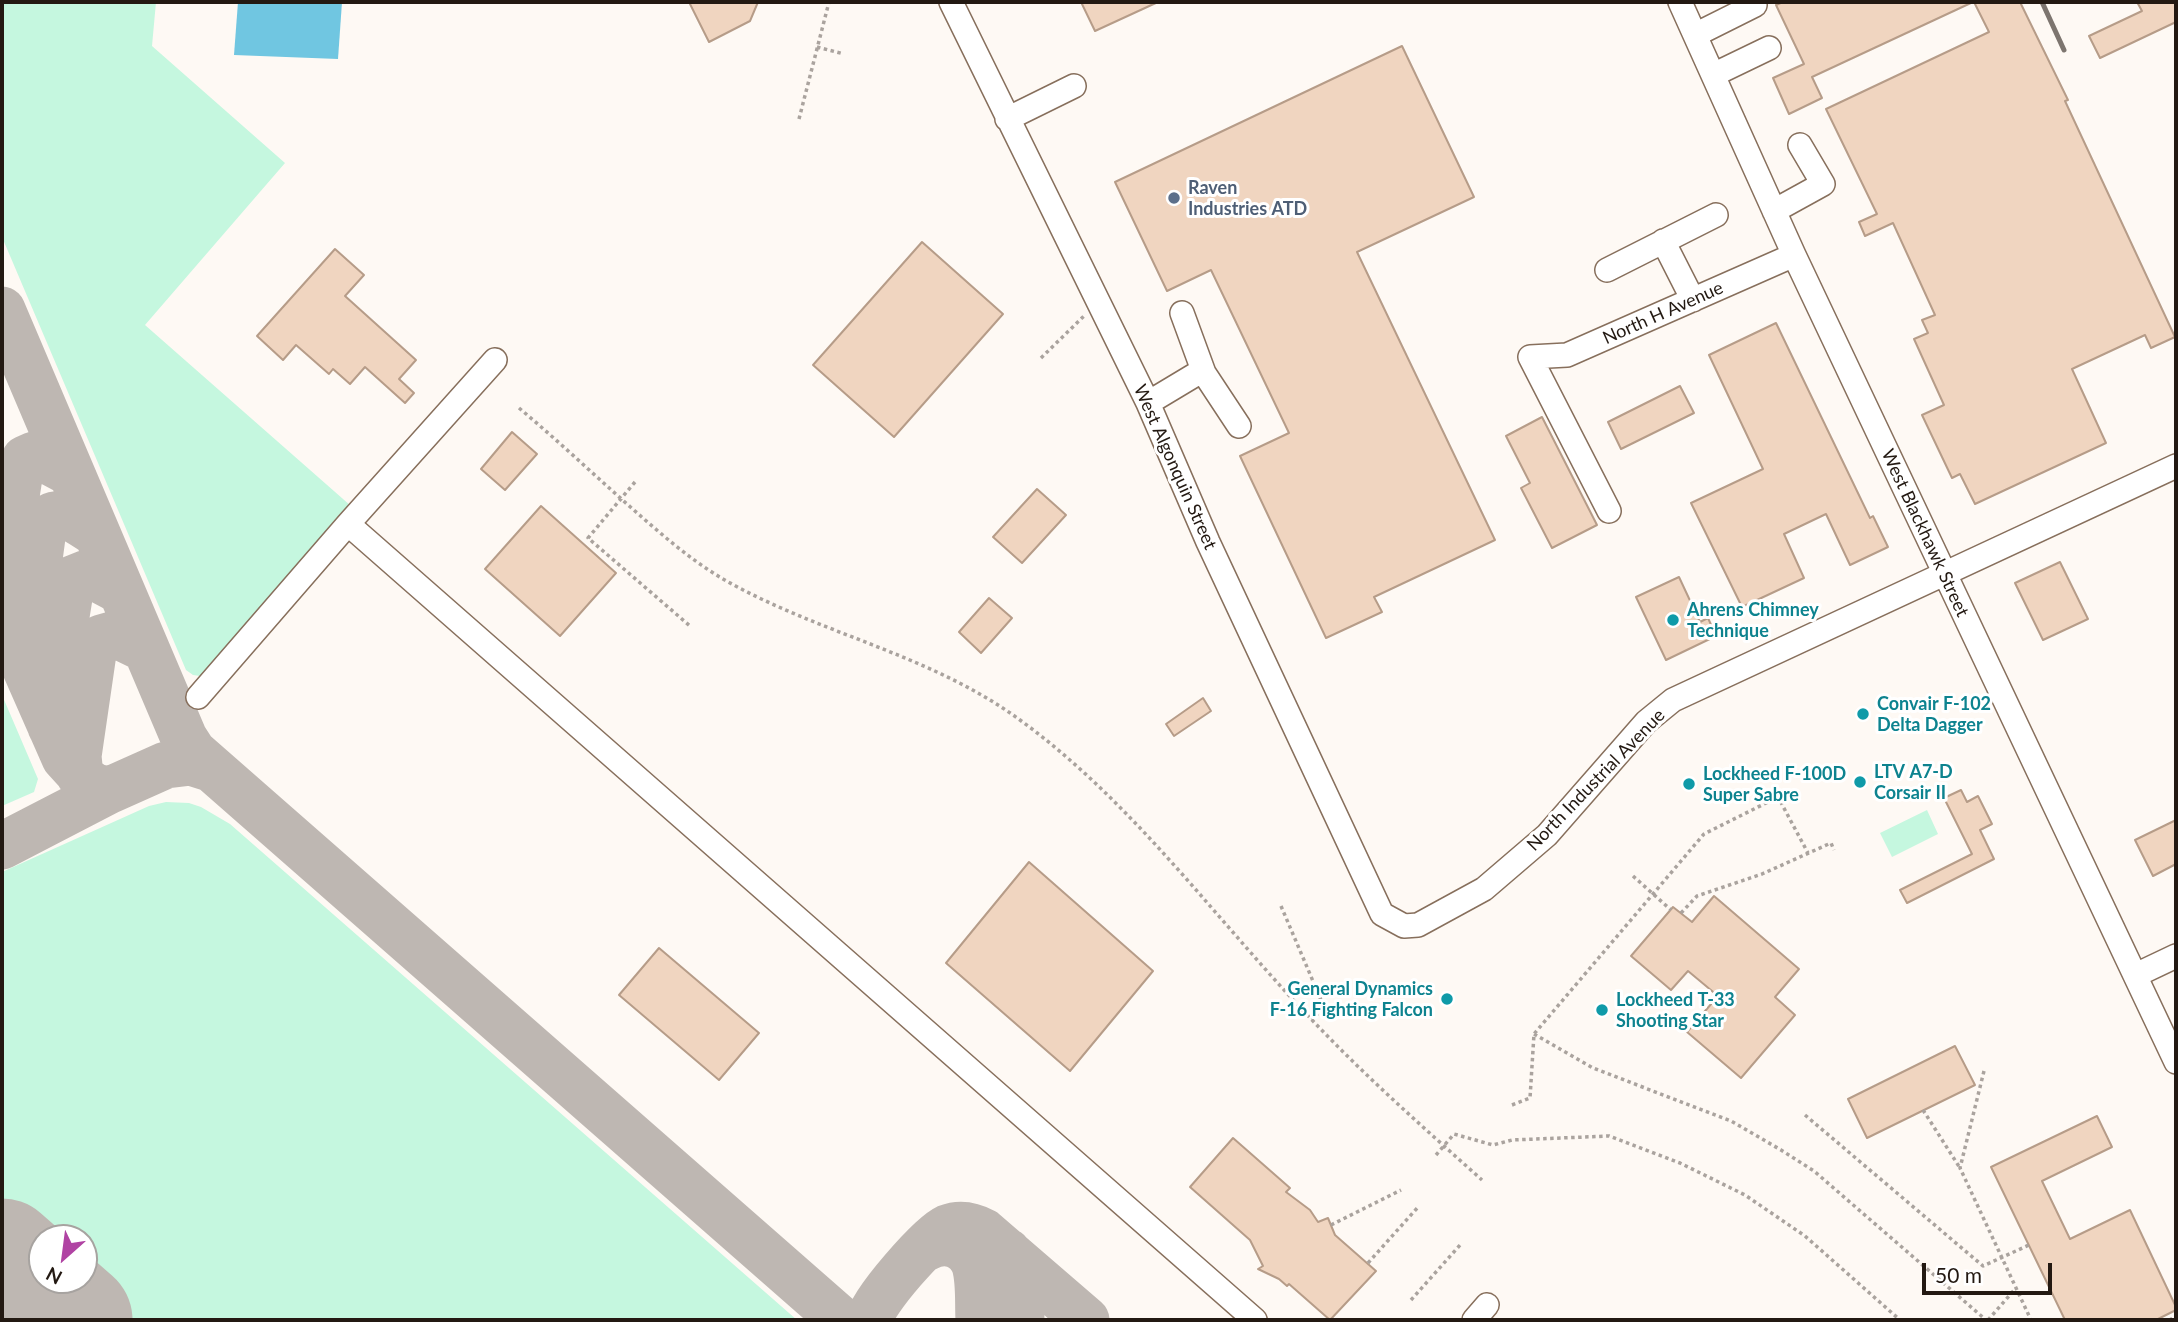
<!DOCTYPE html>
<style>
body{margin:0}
#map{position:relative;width:2178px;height:1322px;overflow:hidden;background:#fef9f4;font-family:Lato,sans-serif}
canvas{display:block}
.frame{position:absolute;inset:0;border:4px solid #231912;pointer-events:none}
.north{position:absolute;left:28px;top:1224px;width:70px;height:70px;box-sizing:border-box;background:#fff;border:2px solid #a7a3a0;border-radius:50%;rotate:208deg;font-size:19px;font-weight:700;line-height:28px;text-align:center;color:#231912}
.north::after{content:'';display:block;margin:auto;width:24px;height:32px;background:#b043a3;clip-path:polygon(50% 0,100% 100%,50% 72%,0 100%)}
.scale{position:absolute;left:1922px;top:1263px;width:130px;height:32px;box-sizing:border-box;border:4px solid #231912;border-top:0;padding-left:9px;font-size:21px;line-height:24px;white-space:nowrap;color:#231912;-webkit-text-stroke:5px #fff;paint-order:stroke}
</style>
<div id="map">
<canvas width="2178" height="1322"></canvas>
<div class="frame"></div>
<div class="north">N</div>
<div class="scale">50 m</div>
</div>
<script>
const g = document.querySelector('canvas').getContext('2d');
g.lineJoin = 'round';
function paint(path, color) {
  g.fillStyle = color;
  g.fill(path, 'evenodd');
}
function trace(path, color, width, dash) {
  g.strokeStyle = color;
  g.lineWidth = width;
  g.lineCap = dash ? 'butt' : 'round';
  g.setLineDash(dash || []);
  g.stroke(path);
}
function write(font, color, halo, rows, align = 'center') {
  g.font = font + ' Lato,sans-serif';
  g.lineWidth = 6;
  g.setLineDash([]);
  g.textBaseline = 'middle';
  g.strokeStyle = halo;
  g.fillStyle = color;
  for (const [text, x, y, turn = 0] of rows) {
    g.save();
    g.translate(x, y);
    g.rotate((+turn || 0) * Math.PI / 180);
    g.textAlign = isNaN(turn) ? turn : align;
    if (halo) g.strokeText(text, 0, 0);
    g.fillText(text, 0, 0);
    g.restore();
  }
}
const green = new Path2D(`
 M2,2H156L152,46L285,163L145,325L351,506L200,676L193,675L186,670L2,237Z
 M2,695L38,779L34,792L2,806Z
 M166,802L189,803L201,807L230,824L797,1320H119L73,1280H84V1238H42V1253L2,1217V872L149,806Z
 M1927,810L1938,834L1892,857L1880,833Z
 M2,1295L31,1320H2Z`);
const water = new Path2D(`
 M238,2H342L338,59L234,55Z`);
const taxiway = new Path2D(`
 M2,310L184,738L193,752L841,1320
 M2,587L19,477L25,459L34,455L39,456L71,473
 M2,615L65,758L85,780L95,787L110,790
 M28,642L44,522C58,504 81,524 96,533
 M51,727L52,703L72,579L87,573L121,591
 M80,776L78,756L94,646L101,638L115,634L146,649
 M2,846L110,790L166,765L191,762L210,768
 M926,1248C945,1237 967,1244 975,1265C980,1282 978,1303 979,1320
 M1008,1252C1022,1273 1020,1296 1021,1320
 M869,1320C872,1302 930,1236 947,1228C960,1223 973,1226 984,1232L1086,1320`);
const runway = new Path2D(`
 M2,1257L74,1320`);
const building = new Path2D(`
 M689,2H758L750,21L709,42Z
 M1081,2H1158L1095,31Z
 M1783,2H1973L1812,77L1822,98L1789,114L1773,78L1804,64L1776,5Z
 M1974,2H2020L2068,100L2065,101L2175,337L2151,348L2145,335L2072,369L2106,443L1975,504L1960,474L1952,478L1922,415L1944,405L1914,339L1928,333L1922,320L1935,315L1893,223L1865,236L1859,222L1877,214L1826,109L1989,32Z
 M2137,2H2176V22L2100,58L2089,36L2142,11Z
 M1402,46L1474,197L1357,252L1495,540L1374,597L1382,612L1326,638L1240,456L1289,433L1211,270L1167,291L1115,182Z
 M922,242L1003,314L894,437L813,365Z
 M335,249L364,275L345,296L416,360L399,379L414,393L405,403L365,367L350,384L333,369L329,374L296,345L283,360L257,336Z
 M1776,323L1870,518L1873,516L1888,547L1850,565L1826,514L1784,534L1804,578L1742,607L1691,503L1763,469L1709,355Z
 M1680,386L1694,413L1621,449L1608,422Z
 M1542,417L1597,525L1552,548L1521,488L1530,483L1506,436Z
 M512,432L537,454L505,490L481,469Z
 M1037,489L1066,515L1022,563L993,537Z
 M541,506L616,573L560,636L485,569Z
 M2060,562L2088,619L2043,640L2015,583Z
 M1679,577L1700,622L1708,618L1716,636L1666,660L1636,597Z
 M989,598L1012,618L981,653L959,632Z
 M1203,698L1211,711L1174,736L1166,724Z
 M1961,790L1967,802L1978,796L1992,824L1980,830L1994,859L1907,903L1900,890L1972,854L1944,798Z
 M2176,820V864L2153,876L2135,840Z
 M1029,862L1153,971L1070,1071L946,963Z
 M1714,896L1799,969L1775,997L1795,1015L1741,1078L1687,1032L1718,996L1688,971L1671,990L1631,956L1673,907L1692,922Z
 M659,948L759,1033L719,1080L619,995Z
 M1955,1046L1975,1085L1867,1138L1848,1099Z
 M2097,1116L2112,1147L2042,1181L2070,1239L2130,1210L2176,1307V1310L2156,1320H2065L1991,1167Z
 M1233,1138L1290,1188L1286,1192L1310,1210L1318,1222L1328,1218L1335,1235L1376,1271L1330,1320L1289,1284L1287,1286L1279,1279L1258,1269L1263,1266L1250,1240L1190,1187Z`);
const path = new Path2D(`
 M817,47L844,54
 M799,119L829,2
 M1041,358L1085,315
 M519,408C556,439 591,472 627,504C660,533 693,563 732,584C825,635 933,656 1020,720C1134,803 1216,920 1313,1021C1366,1077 1424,1128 1482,1180
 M635,482L588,538L690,626
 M1633,876L1671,910
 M1281,906L1324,1007L1312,1020
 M1681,913L1697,896L1762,874L1831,843L1834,850
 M1534,1034L1593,1068L1731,1121L1781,1150L1814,1171L1986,1320
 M1984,1071L1960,1168L2031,1320
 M1512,1105L1530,1098L1534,1034L1704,834L1778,797L1808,853
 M1923,1110L1960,1168
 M1805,1115L1983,1266L2029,1245
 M1436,1155L1454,1134L1493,1145L1512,1140L1609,1136L1680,1163L1745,1195L1805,1236L1900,1320
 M1331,1225L1401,1190
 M1368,1263L1419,1206
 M1411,1300L1461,1244
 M1988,1320L2016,1288
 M2169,1320L2176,1317`);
const minor = new Path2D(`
 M951,2L1148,403L1208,542L1382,914L1404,926L1418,925L1484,889L1547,835L1646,722L1673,700L2176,466
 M1680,2L1794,255L2176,1062
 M1695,35L1755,5L1754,2
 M1713,75L1769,48
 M1007,119L1074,86
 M1774,211L1823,184L1800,145
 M1663,241L1693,300
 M1607,270L1716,215
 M1182,313L1204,373
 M1148,403L1198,373H1204L1239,426
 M1609,511L1530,357L1567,355L1794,255
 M348,524L1255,1320
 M198,697L348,524L495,360
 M2136,975L2176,956
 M1474,1320L1487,1305`);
const rail = new Path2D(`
 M2042,2L2064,50`);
const markers = [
 [1174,198,7,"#5c6f8a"],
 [1673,620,7,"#0f9aa8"],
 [1863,714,7,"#0f9aa8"],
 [1860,782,7,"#0f9aa8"],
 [1689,784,7,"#0f9aa8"],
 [1447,999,7,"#0f9aa8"],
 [1602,1010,7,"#0f9aa8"]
];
const serviceNames = [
 ["Raven",1188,188],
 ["Industries ATD",1188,209]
];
const streetNames = [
 ["North H Avenue",1663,313,-24],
 ["West Algonquin Street",1175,467,66],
 ["West Blackhawk Street",1925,533,65],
 ["North Industrial Avenue",1596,780,-46]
];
const cultureNames = [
 ["Ahrens Chimney",1687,610],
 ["Technique",1687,631],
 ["Convair F-102",1877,704],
 ["Delta Dagger",1877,725],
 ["LTV A7-D",1874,772],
 ["Corsair II",1874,793],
 ["Lockheed F-100D",1703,774],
 ["Super Sabre",1703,795],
 ["General Dynamics",1433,989,"right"],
 ["F-16 Fighting Falcon",1433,1010,"right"],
 ["Lockheed T-33",1616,1000],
 ["Shooting Star",1616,1021]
];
paint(green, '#c5f7df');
paint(water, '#70c6e1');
trace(taxiway, '#beb7b2', 47);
trace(runway, '#beb7b2', 117);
paint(building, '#f0d5c0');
trace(building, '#b69c88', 2);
trace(minor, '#876f5c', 26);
trace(path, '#aaa39e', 3.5, [3.5, 3.5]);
trace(minor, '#fff', 23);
trace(rail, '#7d756f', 5);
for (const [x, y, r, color] of markers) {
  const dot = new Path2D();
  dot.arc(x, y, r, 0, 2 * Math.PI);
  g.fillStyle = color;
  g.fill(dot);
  trace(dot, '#fff', 2.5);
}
write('bold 18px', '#4e5e75', '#fff', serviceNames, 'left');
write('18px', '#231912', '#fff', streetNames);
write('bold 18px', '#0d838f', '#fff', cultureNames, 'left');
</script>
